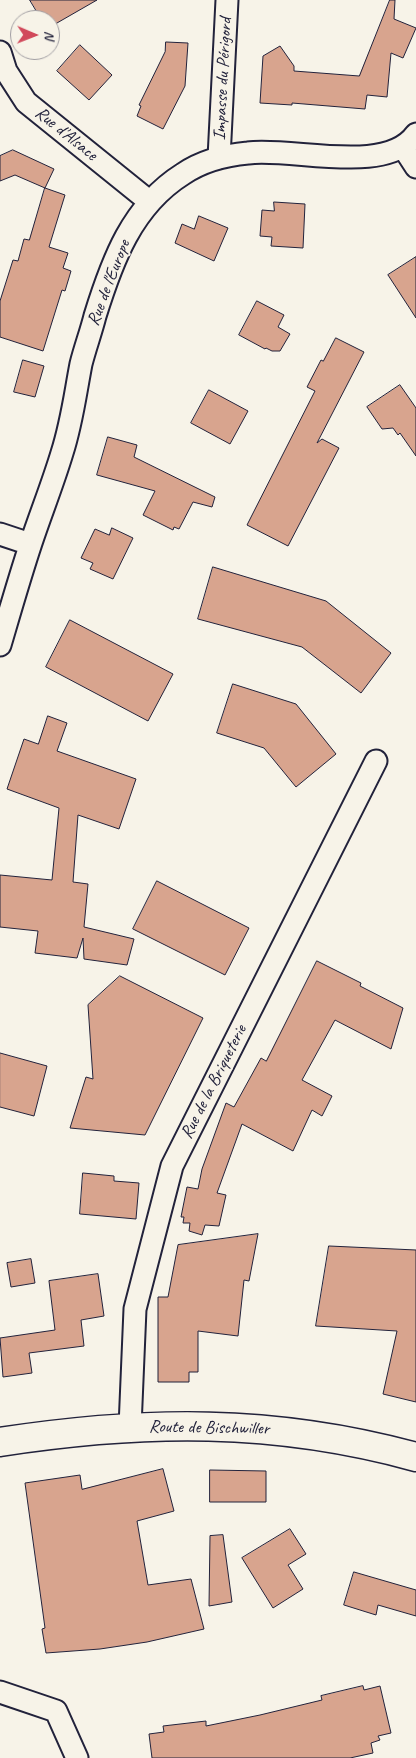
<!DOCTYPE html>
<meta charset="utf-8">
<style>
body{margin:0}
#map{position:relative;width:416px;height:1758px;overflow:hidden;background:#f7f3e8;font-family:Caveat,sans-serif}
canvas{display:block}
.north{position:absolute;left:10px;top:10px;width:50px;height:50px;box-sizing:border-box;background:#f7f3e8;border:1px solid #a29fa3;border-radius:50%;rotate:91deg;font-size:14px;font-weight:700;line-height:20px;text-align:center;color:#22223b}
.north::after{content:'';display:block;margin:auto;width:18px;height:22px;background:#d1495b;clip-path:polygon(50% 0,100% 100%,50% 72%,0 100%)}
</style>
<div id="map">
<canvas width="416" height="1758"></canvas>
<div class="north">N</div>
</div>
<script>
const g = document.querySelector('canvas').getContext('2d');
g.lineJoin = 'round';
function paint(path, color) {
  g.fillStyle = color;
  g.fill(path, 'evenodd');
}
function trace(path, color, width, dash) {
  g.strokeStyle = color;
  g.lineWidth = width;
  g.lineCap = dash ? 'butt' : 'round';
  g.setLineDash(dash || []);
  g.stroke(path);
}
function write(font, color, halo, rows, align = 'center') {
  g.font = font + ' Caveat,sans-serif';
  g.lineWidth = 4;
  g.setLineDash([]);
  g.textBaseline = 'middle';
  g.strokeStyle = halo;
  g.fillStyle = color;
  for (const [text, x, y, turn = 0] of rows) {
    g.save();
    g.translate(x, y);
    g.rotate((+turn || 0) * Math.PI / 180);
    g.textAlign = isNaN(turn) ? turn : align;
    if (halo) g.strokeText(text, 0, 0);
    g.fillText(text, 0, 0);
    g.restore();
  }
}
const building = new Path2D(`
 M30,0H97L50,27V20H42Z
 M390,0H395L394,19L416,28L403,58L391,53L387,97L367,95L365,109L292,103V105L260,103L263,56L280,46L294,66V71L359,76Z
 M166,42L188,43L185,86L163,129L137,116L141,106L139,105L165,52Z
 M80,45L112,75L89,100L57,71Z
 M13,150L54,169L45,188L15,175L0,181V156Z
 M45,188L65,195L49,247L68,253L63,268L71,271L65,291L62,290L43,351L0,337V301L13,260L18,261L24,239L29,240Z
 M274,202L305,204L303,248L271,246L272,237L260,236L262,210L274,211Z
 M199,216L228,228L214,261L175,243L182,224L194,229Z
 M416,257V318L388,275Z
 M257,301L284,315L278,327L290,334L280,351H272L266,348L265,349L239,335Z
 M336,338L364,352L317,443L322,439L339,448L288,546L247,525L315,391L307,387L321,360L323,361Z
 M23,360L44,366L35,397L14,392Z
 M400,385L416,408V456L400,433L398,435L393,428L382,429L367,407Z
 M209,390L248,411L230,444L191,423Z
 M108,437L137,445L134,457L215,497L212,507L193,502L179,529L174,527L173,530L143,515L155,491L97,475Z
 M112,528L133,538L113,579L90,569L93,563L81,558L95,529L109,535Z
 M213,567L326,601L391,653L361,693L302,647L198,619Z
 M70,620L173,674L148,721L46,667Z
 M233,684L296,704L336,754L296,787L264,748L217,733Z
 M48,716L67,723L57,751L136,779L119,829L78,815L73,882L88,884L84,927L134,939L127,965L84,959L83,938L77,958L35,953L38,931L0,927V875L52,880L59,808L7,789L24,739L38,744Z
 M157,881L249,928L225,975L133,929Z
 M317,961L361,983L360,986L403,1008L391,1049L335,1020L302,1080L332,1096L322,1116L312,1110L293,1151L242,1124L217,1193L226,1195L219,1226L205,1225L202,1235L189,1231L190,1223H183L184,1217H181L187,1187L198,1189L202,1169L226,1103L234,1107L261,1058L266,1061Z
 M120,976L203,1018L145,1135L70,1128L86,1077L93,1079L88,1005Z
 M0,1053L47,1066L34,1116L0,1107Z
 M83,1173L114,1176V1181L139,1183L136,1219L80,1214Z
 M258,1234L249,1281L244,1280L238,1336L198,1331V1372H189V1382H158V1297H168L178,1245Z
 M329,1246L416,1250V1402L383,1394L397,1331L316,1326Z
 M31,1259L35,1283L11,1287L7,1263Z
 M98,1274L104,1316L81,1320L84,1346L29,1353L32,1373L3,1377L0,1338L55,1330L49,1281Z
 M163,1469L174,1511L137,1521L148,1585L191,1579L204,1629L147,1642L100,1649L46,1653L42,1629L45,1628L25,1483L80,1475L82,1489Z
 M210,1470L266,1471V1502H210Z
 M290,1529L306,1554L288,1565L303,1589L273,1608L242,1558Z
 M223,1535L232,1602L209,1606L210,1536Z
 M354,1572L416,1590V1616L378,1605L376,1615L344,1605Z
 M363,1686L364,1690L380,1686L391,1733L378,1736L380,1740L371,1743L373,1753L350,1758H152L149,1734L164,1732L163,1726L206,1721V1726L260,1715L322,1700L321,1696Z`);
const minor = new Path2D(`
 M0,52L6,71L26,102L150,202
 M403,147L416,167
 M219,158L227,0
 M0,534L30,544
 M0,645C10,611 20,576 31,543C41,513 53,483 62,453C72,422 75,395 81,364C85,348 91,332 95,316C112,261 132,206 183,174C202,161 226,155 248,153C293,147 386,176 416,134
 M130,1427L135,1309L172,1166L376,761
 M0,1692L56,1711L77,1758`);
const secondary = new Path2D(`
 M0,1442C144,1420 274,1418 416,1457`);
const streetNames = [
 ["Impasse du Périgord",223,79,-87],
 ["Rue d'Alsace",66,134,39],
 ["Rue de l'Europe",109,283,-69],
 ["Rue de la Briqueterie",214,1082,-63],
 ["Route de Bischwiller",209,1428,1]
];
paint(building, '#d8a48e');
trace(building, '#22223b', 1);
trace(minor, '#22223b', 25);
trace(secondary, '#22223b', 31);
trace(minor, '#f7f3e8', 21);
trace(secondary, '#f7f3e8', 28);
write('18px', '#22223b', '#f7f3e8', streetNames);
</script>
